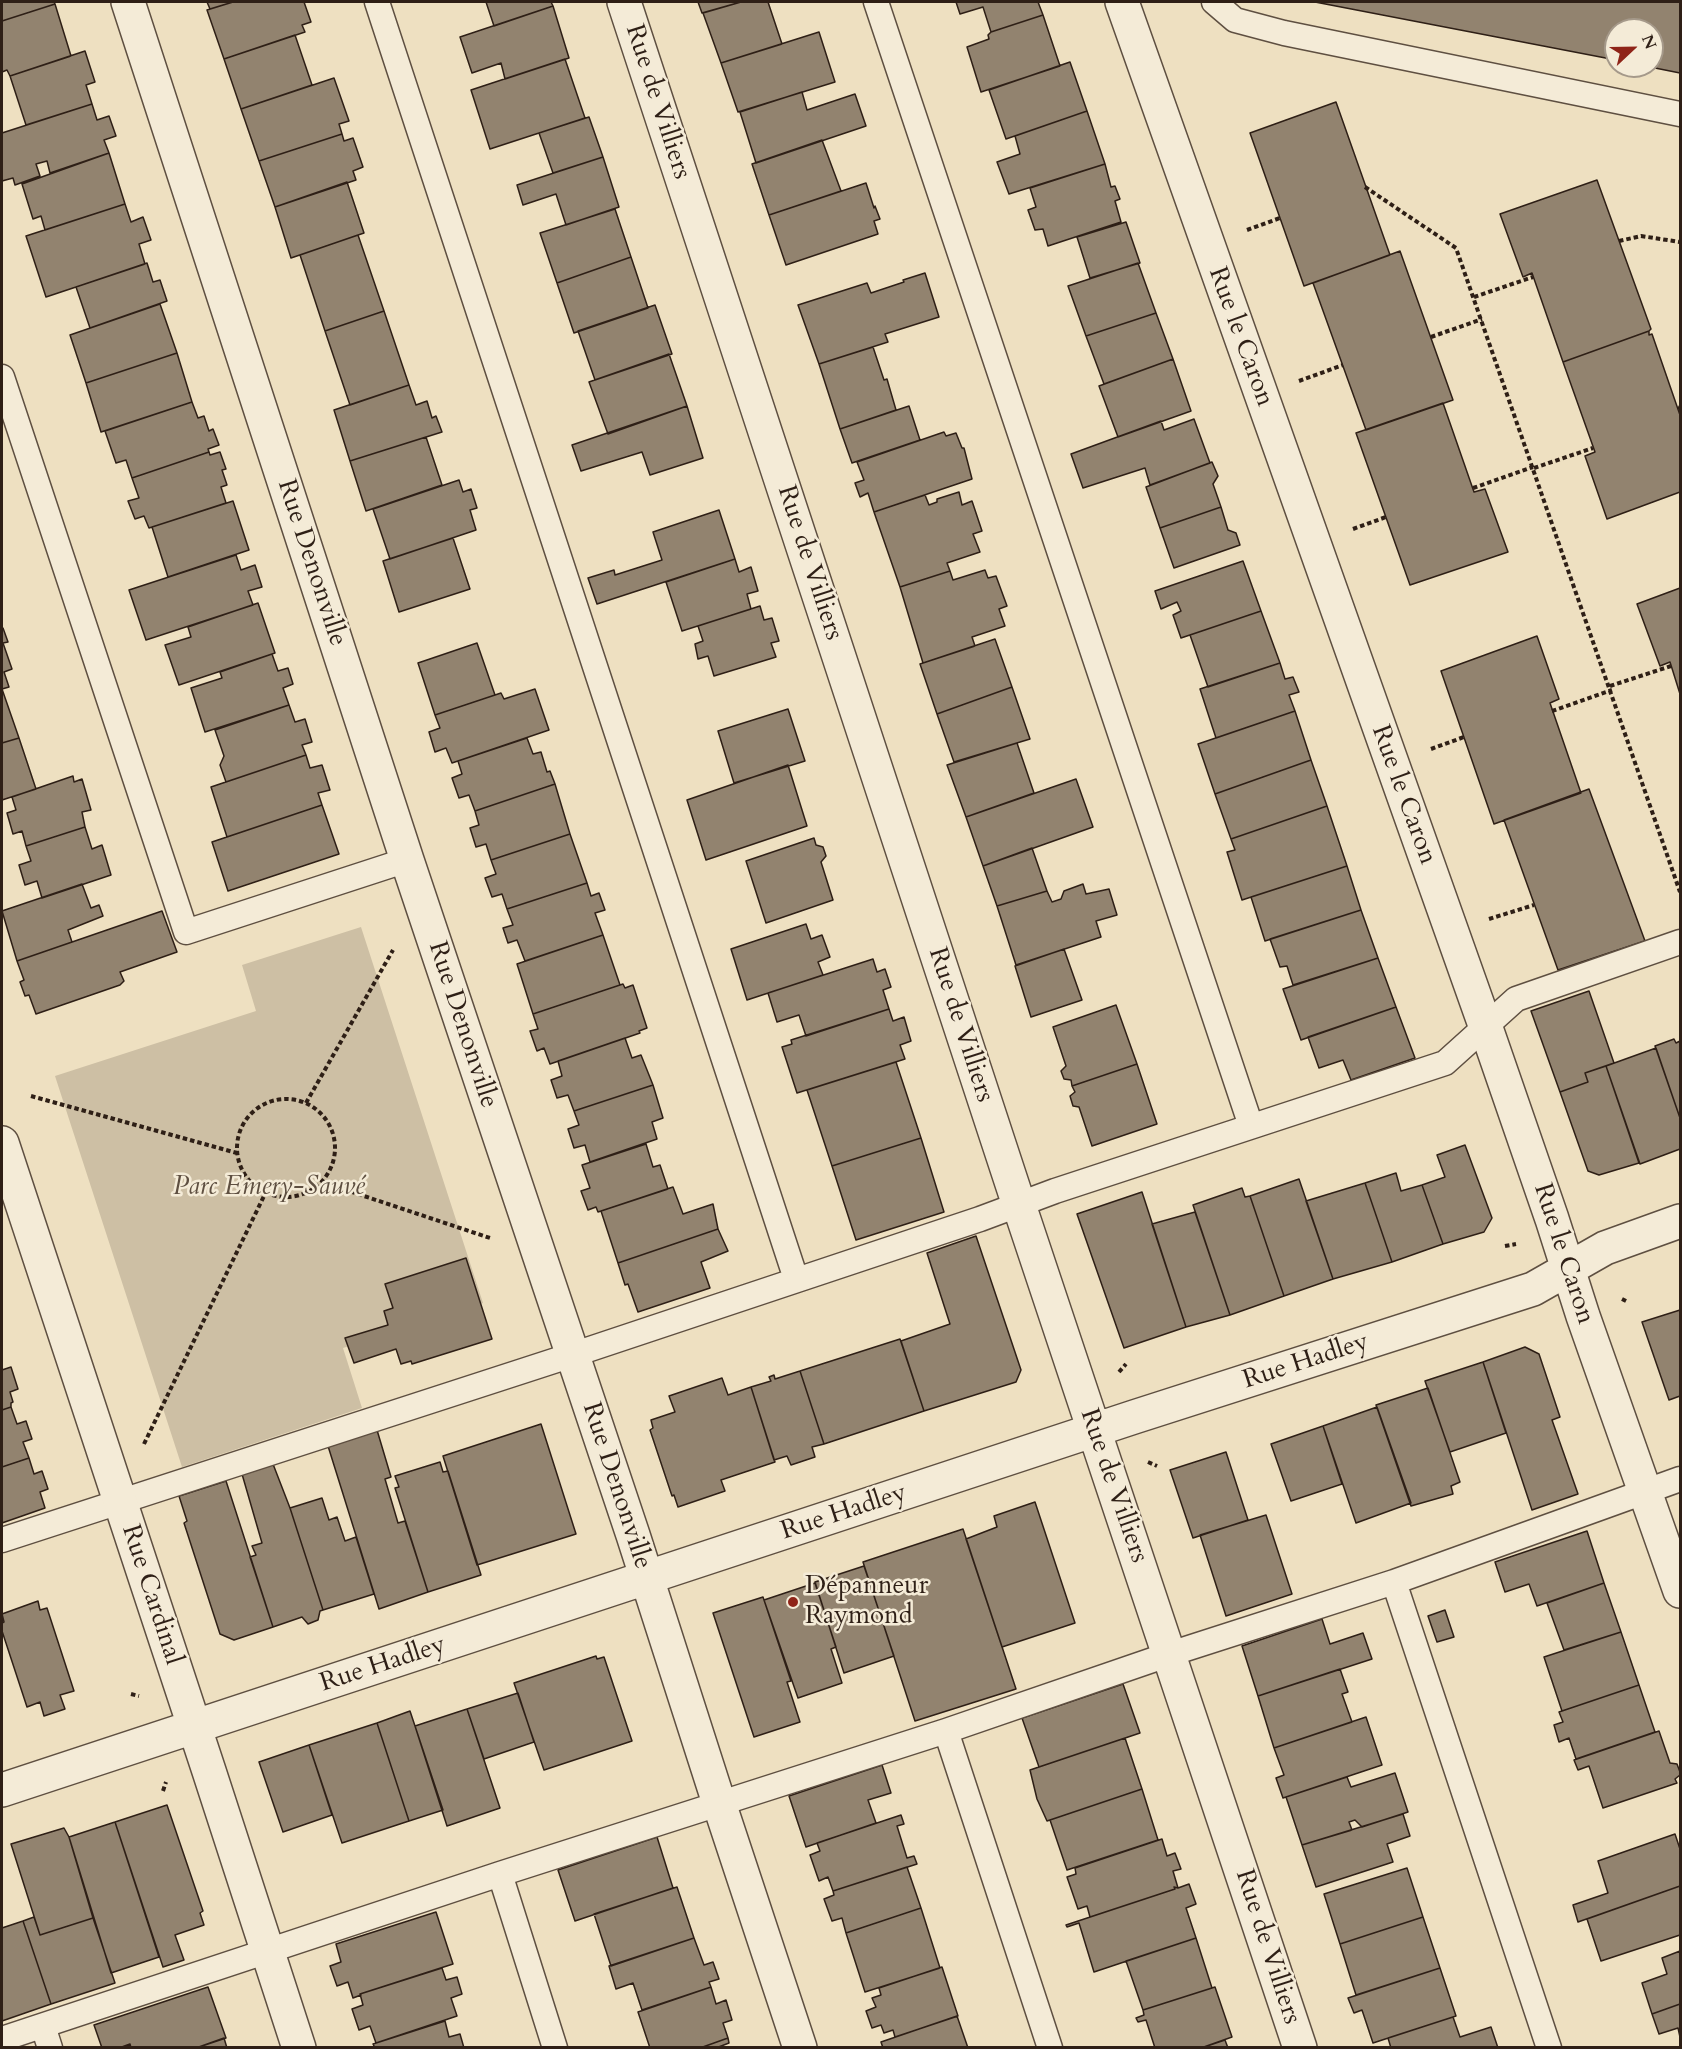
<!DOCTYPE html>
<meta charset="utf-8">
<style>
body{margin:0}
#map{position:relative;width:1682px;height:2049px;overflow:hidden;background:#eee0c1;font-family:Cardo,serif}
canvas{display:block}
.frame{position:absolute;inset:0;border:3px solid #2e1f16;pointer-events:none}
.north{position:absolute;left:1604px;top:18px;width:60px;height:60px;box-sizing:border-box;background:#f4ebd7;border:2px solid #a5998a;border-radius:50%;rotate:68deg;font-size:16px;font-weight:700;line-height:24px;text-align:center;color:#2e1f16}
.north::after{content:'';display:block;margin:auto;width:21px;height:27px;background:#8f2418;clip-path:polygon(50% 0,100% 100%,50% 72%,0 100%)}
</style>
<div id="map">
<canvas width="1682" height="2049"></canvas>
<div class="frame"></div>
<div class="north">N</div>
</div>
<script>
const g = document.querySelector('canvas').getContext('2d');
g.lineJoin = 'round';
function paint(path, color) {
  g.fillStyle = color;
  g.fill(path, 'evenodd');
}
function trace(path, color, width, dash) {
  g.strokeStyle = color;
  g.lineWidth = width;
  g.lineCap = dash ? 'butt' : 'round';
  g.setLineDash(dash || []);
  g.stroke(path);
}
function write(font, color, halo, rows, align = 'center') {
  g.font = font + ' Cardo,serif';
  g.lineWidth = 5;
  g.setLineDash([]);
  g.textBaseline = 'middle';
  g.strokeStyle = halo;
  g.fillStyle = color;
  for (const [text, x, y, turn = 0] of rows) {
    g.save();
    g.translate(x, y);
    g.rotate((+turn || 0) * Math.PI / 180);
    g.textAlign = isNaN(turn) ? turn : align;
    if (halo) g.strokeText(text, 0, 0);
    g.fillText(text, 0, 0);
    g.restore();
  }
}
const green = new Path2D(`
 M361,927L483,1303L343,1348L362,1408L182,1467L55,1076L256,1011L242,965Z`);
const building = new Path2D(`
 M2,2H54L55,4L2,21Z
 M207,2H233L210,9Z
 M233,2H304L311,22L302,25L305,32L224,59L207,10Z
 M486,2H551L553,6L494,26Z
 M698,2H741L702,13Z
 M741,2H768L782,44L721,63L703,13Z
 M956,2H1038L1043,15L991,32L983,7L960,14Z
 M1315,2H1680V73L1645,66H1652V30H1616V60Z
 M55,4L71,56L10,76L7,70L2,72V21Z
 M553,6L569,58L505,79L501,63L472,73L460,37Z
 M1043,15L1060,66L981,92L967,47L989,39L988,35L991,32Z
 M819,32L835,82L738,112L721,63Z
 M295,35L312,85L241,109L224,59Z
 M85,51L95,82L86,85L92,104L26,125L10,76Z
 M565,59L585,118L490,149L471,90Z
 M1070,62L1087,111L1006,139L989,90Z
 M334,78L349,121L339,124L342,134L259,161L241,109Z
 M802,92L807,110L855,94L866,126L756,163L740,112Z
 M1336,102L1390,255L1304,286L1250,133Z
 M92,104L97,120L109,116L116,136L104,140L109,153L50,173L47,161L36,164L40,176L15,185L13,178L2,181V133Z
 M1087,111L1105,164L1009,194L997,162L1020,154L1015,136Z
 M589,117L603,157L553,173L539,133Z
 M342,134L344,141L353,138L363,167L353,171L356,180L275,207L259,161Z
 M822,140L841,191L769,215L752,164Z
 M109,153L125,204L45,230L41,216L33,219L22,184Z
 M603,157L619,207L566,225L556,194L523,205L517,185Z
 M1105,164L1111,187L1115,186L1120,199L1115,201L1121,222L1048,246L1043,229L1035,230L1028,210L1036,207L1030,188Z
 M1597,180L1651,329L1649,331L1563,362L1532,273L1523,277L1500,214Z
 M347,182L364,233L291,258L275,207Z
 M866,183L874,208L875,206L880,219L874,221L878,234L786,265L769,215Z
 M125,204L131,222L143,217L151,240L139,244L145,264L46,297L26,236Z
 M615,209L631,257L557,283L540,233Z
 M1126,222L1140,263L1090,278L1077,237Z
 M358,235L384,311L325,331L300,255Z
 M1400,251L1453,400L1366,430L1313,283Z
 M631,257L648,308L574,333L557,283Z
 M147,263L153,282L160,280L167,301L90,328L76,287Z
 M1138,263L1156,313L1086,336L1068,286Z
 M925,273L939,317L885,334L888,342L819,364L798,305L867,283L871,293L904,282L903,280Z
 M160,304L177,353L86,383L70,335Z
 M655,305L672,354L595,380L578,331Z
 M384,311L409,385L350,405L325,331Z
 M1156,313L1173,359L1104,384L1086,336Z
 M1649,331V335L1652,334L1680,415V492L1607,519L1585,456L1595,452L1563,362Z
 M873,347L884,380L887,379L896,410L840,429L819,364Z
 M177,353L192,402L101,432L86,383Z
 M669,354L687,406L608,434L589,382Z
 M1173,359L1191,411L1118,437L1099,386Z
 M409,385L416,405L427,401L432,418L436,416L442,432L350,461L334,410Z
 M192,402L198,418L204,416L209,431L213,429L219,445L208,449L209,452L132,478L126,460L116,463L105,431Z
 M1443,403L1474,492L1485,489L1508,552L1410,585L1356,433Z
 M687,406L703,458L650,475L642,452L581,471L572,445Z
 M909,406L920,440L852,463L840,429Z
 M1194,419L1210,463L1150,485L1145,468L1083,488L1071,454L1161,421L1164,430Z
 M944,432L946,436L956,433L962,448H964L972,479L874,512L868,493L860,497L855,483L864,480L857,462Z
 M426,437L442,485L366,511L350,461Z
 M209,452L210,455L220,452L226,469L222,470L227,485L221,487L226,503L149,528L144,516L135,519L128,501L139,498L132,478Z
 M1212,462L1218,476L1213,484L1221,507L1160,528L1146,487Z
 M459,480L463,492L471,489L477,508L470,510L476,530L390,559L373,509Z
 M959,492L962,505L972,501L982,531L973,534L980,552L947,563L950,571L900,587L874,512L925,495L929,505L937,502V499Z
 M233,501L249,550L168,577L152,527Z
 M1221,507L1228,530L1236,533L1240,545L1174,568L1160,528Z
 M719,510L735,559L597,604L588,578L614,570L615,575L662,560L653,532Z
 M453,538L470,589L399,612L383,561Z
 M236,555L241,570L255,565L262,587L248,591L253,605L146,640L129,590Z
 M735,559L739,572L751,567L758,591L747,594L751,609L682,631L666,582Z
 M1243,561L1261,611L1181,638L1173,615L1181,611L1177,602L1161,609L1155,591Z
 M985,570L988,578L996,576L1007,606L999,609L1005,626L972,637L975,646L923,663L900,587L950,571L953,580Z
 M1680,588V694L1670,662L1660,666L1637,604Z
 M258,603L275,653L179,685L165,645L191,637L188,627Z
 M760,606L764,620L772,618L779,641L771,643L776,657L714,676L708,656L698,659L695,644L703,641L698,626Z
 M1261,611L1280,663L1208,687L1190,635Z
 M2,628H3L8,642L3,643L12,669L4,672L9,687L2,689Z
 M1537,636L1559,699L1550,703L1581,793L1494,824L1441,671Z
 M995,639L1012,687L937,714L920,664Z
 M477,643L495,695L435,715L418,663Z
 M272,654L278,671L288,668L293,684L283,688L289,705L205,732L191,688L222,678L220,672Z
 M1280,663L1285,679L1293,677L1299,692L1289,695L1295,711L1216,738L1200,689Z
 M1012,687L1030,739L954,762L937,714Z
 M2,689L19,738L2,743Z
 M535,689L549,730L452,763L446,748L435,752L429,732L440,728L435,715L501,693L504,699Z
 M289,705L295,722L305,719L312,742L302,745L306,755L226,782L220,765L224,756L215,730Z
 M788,709L805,761L734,783L718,731Z
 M1295,711L1311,760L1215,794L1198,744Z
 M19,738L36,789L2,800V743Z
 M527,738L533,754L541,752L547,772L550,771L555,784L475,811L469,795L459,798L452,778L462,774L458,761Z
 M1017,743L1034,793L966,817L947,765Z
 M306,755L310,768L322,765L330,790L318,793L322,805L227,837L211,787Z
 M1311,760L1327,806L1231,839L1215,794Z
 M788,765L807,826L706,860L687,800Z
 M73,776L74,782L82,779L91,810L82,812L85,827L26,846L22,831L13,834L7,813L16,810L12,797Z
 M1076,779L1093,827L983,866L966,817Z
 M555,784L570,834L491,860L486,844L476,847L470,828L479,825L475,811Z
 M1589,789L1645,941L1558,970L1504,820Z
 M322,805L339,854L228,891L212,842Z
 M1327,806L1347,866L1242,900L1227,852L1235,850L1231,839Z
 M85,827L92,849L102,845L111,875L42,898L37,881L25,885L19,865L31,861L26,846Z
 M570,834L587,883L507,909L502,894L492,897L485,878L496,874L491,860Z
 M814,838L816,845L823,847L826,856L821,862L833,900L766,923L746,861Z
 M1032,848L1047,891L997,906L983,866Z
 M1347,866L1361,910L1265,941L1251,897Z
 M587,883L591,896L599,893L605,910L595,913L603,935L525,961L517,940L508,943L503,928L513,925L507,909Z
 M82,884L91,908L99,905L103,916L68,930L72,942L17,961L2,911Z
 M1083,884L1086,894L1109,889L1117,915L1096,921L1101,937L1016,965L997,906L1047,891L1052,902L1061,899L1064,891Z
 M1361,910L1378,958L1293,985L1287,966L1280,967L1270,939Z
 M162,911L177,952L120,972L124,981L120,985L36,1014L29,995L25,996L20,982L24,980L17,961Z
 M806,924L811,939L822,935L830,957L818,962L823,975L747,1000L731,949Z
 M603,935L620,985L533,1014L517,964Z
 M1064,949L1082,1000L1031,1017L1015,966Z
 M1378,958L1396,1007L1301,1040L1283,989Z
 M873,959L877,972L885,969L891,987L883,990L889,1009L806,1036L799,1015L777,1022L768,993Z
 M623,984L625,988L633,985L647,1028L639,1031L640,1033L550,1064L544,1048L537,1051L530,1031L538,1029L533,1014Z
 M1589,991L1614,1063L1585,1073L1588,1082L1560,1092L1531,1011Z
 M1116,1005L1137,1064L1072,1086L1071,1080L1064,1079L1061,1071L1066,1066L1053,1027Z
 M1396,1007L1415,1058L1351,1080L1343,1060L1319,1068L1308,1037Z
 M889,1009L893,1021L904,1017L911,1041L900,1045L905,1059L797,1093L782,1047L792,1044L791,1040Z
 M625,1038L632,1058L641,1055L653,1085L574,1111L568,1095L557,1098L551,1080L562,1076L558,1061Z
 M1674,1039L1676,1043L1680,1041V1118L1655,1046Z
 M1656,1048L1680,1118V1149L1640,1164L1606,1066Z
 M896,1062L921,1138L832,1166L807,1090Z
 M1137,1064L1157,1124L1092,1146L1079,1107L1073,1106L1070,1096L1075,1092L1072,1086Z
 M1606,1066L1639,1163L1599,1175L1588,1171L1560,1092L1588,1082L1585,1073Z
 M653,1085L663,1118L652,1122L657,1139L590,1162L585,1145L574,1148L568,1129L579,1125L574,1111Z
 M921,1138L944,1212L856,1240L832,1166Z
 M646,1144L653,1167L660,1165L668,1189L598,1212L596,1207L588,1210L581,1191L590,1188L582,1165Z
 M1465,1145L1492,1218L1484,1232L1443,1244L1422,1185L1445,1177L1437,1155Z
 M1396,1173L1401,1191L1422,1185L1443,1244L1392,1262L1365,1183Z
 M1299,1179L1333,1279L1284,1296L1250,1196Z
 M1365,1183L1392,1262L1333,1279L1306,1201Z
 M673,1187L683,1214L713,1204L718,1229L618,1263L601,1211Z
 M1242,1188L1245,1197L1250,1196L1284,1296L1230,1315L1193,1205Z
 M1142,1192L1186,1327L1124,1348L1077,1214Z
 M1195,1212L1230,1315L1186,1327L1152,1224Z
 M718,1229L728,1251L701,1262L710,1288L638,1312L628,1284L625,1285L618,1263Z
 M976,1236L1021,1370L1016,1382L924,1411L901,1341L950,1324L927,1253Z
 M466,1258L492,1339L412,1364L411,1361L401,1364L396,1349L354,1363L345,1338L388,1325L384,1311L393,1308L385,1284Z
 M1680,1310V1396L1669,1400L1642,1322Z
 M900,1339L924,1411L824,1444L800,1371Z
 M1525,1347L1539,1354L1560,1417L1552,1420L1578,1494L1532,1510L1483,1362Z
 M1483,1362L1506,1433L1450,1452L1425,1381Z
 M11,1367L18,1389L10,1392L13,1402L11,1403V1407L2,1410V1368V1370Z
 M800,1371L824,1444L812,1447L815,1457L791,1465L787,1456L774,1460L751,1387L771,1381L769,1377L774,1375L775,1379Z
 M722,1378L728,1395L751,1387L775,1462L721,1480L725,1491L678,1507L674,1495L672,1496L650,1430L653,1428L651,1420L675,1412L669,1396Z
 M1428,1388L1460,1482L1451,1486L1453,1494L1411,1506L1376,1405Z
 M11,1407L17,1424L26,1421L32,1439L23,1442L29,1458L2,1467V1410Z
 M1377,1407L1411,1503L1356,1523L1323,1426Z
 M541,1424L576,1534L477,1565L443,1456Z
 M1323,1426L1342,1484L1291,1501L1271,1444Z
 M377,1430L391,1477L385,1479L398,1523L405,1521L428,1592L379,1609L328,1446Z
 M1226,1452L1248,1520L1193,1538L1170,1470Z
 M29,1458L34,1474L42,1471L48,1489L40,1492L45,1508L2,1523V1467Z
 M440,1462L443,1472L448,1471L481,1575L428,1592L395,1488L399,1487L395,1476Z
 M273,1464L290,1508L323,1610L320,1611L318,1620L308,1624L302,1617L273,1627L250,1557L256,1555L252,1546L262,1543L242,1474Z
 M226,1481L273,1627L234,1640L220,1634L184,1523L187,1521L179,1496Z
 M322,1498L329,1520L337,1517L345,1541L356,1537L374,1594L323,1610L290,1508Z
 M1035,1502L1075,1623L1002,1647L966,1539L997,1527L994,1516Z
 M1266,1515L1292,1594L1226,1616L1200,1535Z
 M963,1529L1016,1689L915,1721L863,1562Z
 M1587,1531L1604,1583L1537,1606L1529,1584L1505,1592L1495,1562Z
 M864,1566L894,1656L844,1673L815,1582Z
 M815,1583L836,1647L831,1649L842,1683L798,1698L764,1600Z
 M1604,1583L1621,1632L1564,1650L1547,1603Z
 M763,1597L791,1681L787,1682L800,1722L754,1737L713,1613Z
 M38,1601L40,1610L47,1608L74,1691L60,1695L65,1709L44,1716L40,1702L27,1707L2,1631V1623L4,1622L2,1614Z
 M1445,1610L1454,1637L1437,1642L1428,1616Z
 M1322,1619L1330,1644L1363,1633L1372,1659L1258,1696L1242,1646Z
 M1621,1632L1639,1685L1562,1711L1544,1657Z
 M596,1656L597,1659L604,1657L632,1741L544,1770L514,1683Z
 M1340,1669L1348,1692L1342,1694L1352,1722L1274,1748L1258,1696Z
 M1123,1684L1140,1733L1039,1767L1022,1718Z
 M1639,1685L1655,1732L1576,1759L1569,1738L1559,1742L1554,1725L1563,1722L1559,1712Z
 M518,1693L534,1742L484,1759L467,1709Z
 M467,1709L500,1808L447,1826L415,1726Z
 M410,1711L443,1810L409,1821L377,1723Z
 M1366,1717L1382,1765L1283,1798L1276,1778L1284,1775L1274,1748Z
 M377,1723L409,1821L342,1843L309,1745Z
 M1659,1731L1670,1763L1677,1764L1680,1772V1775L1675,1779L1677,1783L1603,1808L1589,1766L1578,1770L1574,1760Z
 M1125,1738L1142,1789L1047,1821L1037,1799L1030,1770Z
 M309,1745L332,1815L283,1832L259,1762Z
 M882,1765L891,1793L868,1800L876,1823L806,1847L789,1796Z
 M1395,1773L1408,1812L1362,1827L1355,1820L1349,1822L1352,1830L1302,1845L1286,1797L1347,1777L1351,1787Z
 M1142,1789L1158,1840L1067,1870L1050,1820Z
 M167,1805L203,1911L200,1913L204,1925L175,1935L184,1960L163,1967L115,1822Z
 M1403,1814L1410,1836L1387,1844L1393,1862L1316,1887L1302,1845Z
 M901,1815L904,1824L897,1826L907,1858L914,1856L917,1864L833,1891L828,1877L819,1881L810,1855L820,1851L817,1843Z
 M115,1822L159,1957L111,1973L69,1837Z
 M64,1828L69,1837L93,1918L40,1935L11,1844Z
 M1675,1834L1680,1849V1886L1578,1922L1573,1905L1608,1893L1598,1861Z
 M657,1837L673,1888L575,1921L558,1870Z
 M1162,1839L1167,1856L1175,1853L1181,1869L1173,1871L1178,1888L1174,1887L1175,1889L1090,1917L1087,1906L1078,1909L1067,1877L1076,1874L1075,1868Z
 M907,1867L921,1908L846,1933L842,1918L832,1921L824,1899L834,1895L833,1891Z
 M1407,1868L1423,1917L1340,1944L1324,1894Z
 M1189,1884L1196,1904L1186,1908L1196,1938L1094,1972L1079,1923L1067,1927L1066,1925L1175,1889L1174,1887L1178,1888Z
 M1680,1886V1935L1601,1961L1587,1919Z
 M677,1887L694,1938L611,1966L594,1914Z
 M921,1908L940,1968L865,1992L846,1933Z
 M436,1912L453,1964L360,1994L361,1995L353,1998L348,1982L337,1986L330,1966L341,1962L336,1944Z
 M34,1917L40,1935L93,1918L115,1983L51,2004L23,1921Z
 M1423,1917L1440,1968L1356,1995L1340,1944Z
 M23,1921L51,2004L2,2021V1928Z
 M694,1938L704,1965L713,1962L719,1979L709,1982L711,1987L642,2010L633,1983L616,1989L609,1966Z
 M1196,1938L1212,1988L1143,2010L1126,1961Z
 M1680,1951V2004L1652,2014L1642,1983L1667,1974L1662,1958Z
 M942,1967L958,2016L895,2037L893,2030L884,2033L881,2025L872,2028L866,2011L876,2007L872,1998L881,1995L879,1988Z
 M442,1968L446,1980L457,1977L462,1994L451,1998L457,2016L376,2043L370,2026L359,2030L352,2009L363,2005L360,1994Z
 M1440,1968L1456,2016L1373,2043L1362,2010L1354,2013L1348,1998Z
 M208,1987L226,2038L196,2048H131L130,2044L119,2048H102L94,2025Z
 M711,1987L716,2004L726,2000L732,2020L723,2023L728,2038L700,2048H650L638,2012Z
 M1215,1987L1232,2037L1201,2048H1155L1146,2020L1138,2022L1136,2018L1144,2015L1143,2010Z
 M1680,2004V2037L1678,2028L1659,2034L1652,2014Z
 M957,2016L968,2048H883L881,2042Z
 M1453,2017L1460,2037L1491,2027L1498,2048H1391L1388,2038Z
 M445,2021L449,2037L460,2034L464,2048H375L373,2044Z
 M224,2038L227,2048H196Z
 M728,2038L729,2043L716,2048H700Z
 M1225,2040L1228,2048H1201Z`);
const path = new Path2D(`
 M1365,187L1456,248L1680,892
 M1247,230L1280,218
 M1619,241L1641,236L1680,242
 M1474,297L1533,277
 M1431,337L1482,319
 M1299,381L1343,365
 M1678,407L1680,408
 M1534,468L1593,448
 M1473,488L1533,467
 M1353,529L1386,517
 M1610,686L1671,666
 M1552,711L1612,690
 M1431,749L1464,737
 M1489,919L1534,905
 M31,1096L237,1153
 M237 1148a49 49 0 1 1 98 0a49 49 0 1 1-98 0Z
 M306,1103L393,950
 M322,1182L490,1238
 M1505,1246L1516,1244
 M1622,1299L1628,1302
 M1119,1372L1126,1364
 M144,1444L265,1194
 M1148,1462L1157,1466
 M131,1694L139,1696
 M163,1791L166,1782`);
const service = new Path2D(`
 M377,2L796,1279
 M876,2L1251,1126
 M1214,2L1235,20L1284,33L1680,114
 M2,377L186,932L407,860
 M2,1540L572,1355L980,1219L1055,1191L1445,1063L1516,999L1680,942
 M1394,1582L1549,2048
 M946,1731L1050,2048
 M500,1874L555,2048
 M43,2026L50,2048
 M2,2039L500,1874L946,1731L1170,1654L1394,1582L1680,1479`);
const minor = new Path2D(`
 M128,2L407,860L633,1535L719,1803L800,2048
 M624,2L1019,1205L1300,2048
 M1122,2L1486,1028L1552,1219L1583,1316L1680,1591
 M2,1143L209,1771L299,2048
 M2,1790L1134,1417L1533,1289L1605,1248L1680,1221`);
const markers = [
 [793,1602,6,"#8f2418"]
];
const streetNames = [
 ["Rue de Villiers",657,102,72],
 ["Rue le Caron",1240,337,70],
 ["Rue Denonville",311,563,72],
 ["Rue de Villiers",809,563,72],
 ["Rue le Caron",1403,795,70],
 ["Rue Denonville",462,1025,72],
 ["Rue de Villiers",960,1025,72],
 ["Rue le Caron",1563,1254,72],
 ["Rue Hadley",1306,1362,-18],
 ["Rue Denonville",616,1486,72],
 ["Rue de Villiers",1113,1486,71],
 ["Rue Hadley",844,1513,-18],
 ["Rue Cardinal",151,1595,72],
 ["Rue Hadley",383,1665,-18],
 ["Rue de Villiers",1267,1947,72]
];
const parkNames = [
 ["Parc Emery-Sauvé",269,1188]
];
const poiNames = [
 ["Dépanneur",805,1587],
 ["Raymond",805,1617]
];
paint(green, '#cdbfa4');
paint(building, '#92836f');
trace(building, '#2e1f16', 1.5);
trace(service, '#5e4f41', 27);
trace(minor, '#5e4f41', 36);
trace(path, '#2e1f16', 4, [4.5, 3]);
trace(service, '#f4ebd7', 24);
trace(minor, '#f4ebd7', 33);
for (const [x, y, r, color] of markers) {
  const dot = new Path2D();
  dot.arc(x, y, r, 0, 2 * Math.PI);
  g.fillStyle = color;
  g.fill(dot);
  trace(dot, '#f4ebd7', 2);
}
write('26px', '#2e1f16', '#f4ebd7', streetNames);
write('italic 26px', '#5e4f41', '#f4ebd7', parkNames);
write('26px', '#2e1f16', '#f4ebd7', poiNames, 'left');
</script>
